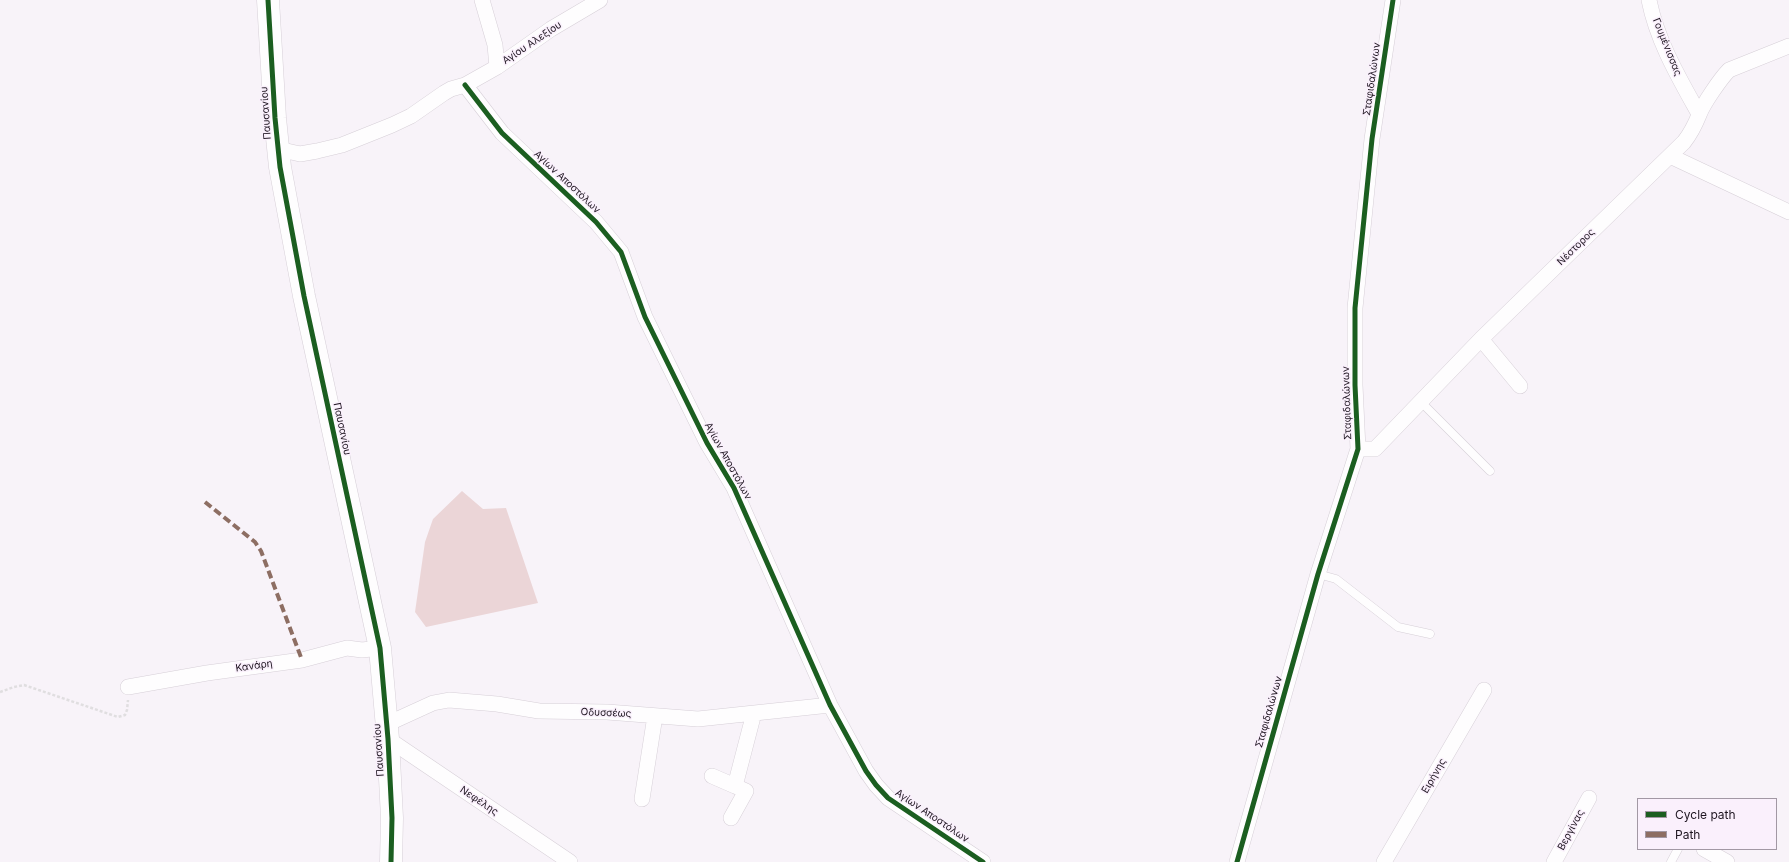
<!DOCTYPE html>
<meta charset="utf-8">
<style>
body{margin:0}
#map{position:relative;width:1789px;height:862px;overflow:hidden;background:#f8f3f9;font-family:Inter,sans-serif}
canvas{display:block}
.legend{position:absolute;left:1637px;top:798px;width:140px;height:52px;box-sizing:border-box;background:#faf0fc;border:1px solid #a298a4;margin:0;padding:5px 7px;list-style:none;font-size:12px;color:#1e1520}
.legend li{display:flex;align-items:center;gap:8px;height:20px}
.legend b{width:20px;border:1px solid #a298a4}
</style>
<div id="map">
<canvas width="1789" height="862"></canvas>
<ul class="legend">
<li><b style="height:5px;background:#1b5e20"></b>Cycle path</li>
<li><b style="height:5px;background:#8d6e63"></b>Path</li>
</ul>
</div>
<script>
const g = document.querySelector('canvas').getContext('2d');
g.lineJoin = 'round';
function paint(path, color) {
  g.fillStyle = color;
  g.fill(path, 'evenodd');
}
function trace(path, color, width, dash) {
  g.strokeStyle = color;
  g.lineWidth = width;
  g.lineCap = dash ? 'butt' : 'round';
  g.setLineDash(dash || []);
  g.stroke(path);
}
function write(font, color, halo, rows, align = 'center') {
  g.font = font + ' Inter,sans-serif';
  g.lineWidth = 3;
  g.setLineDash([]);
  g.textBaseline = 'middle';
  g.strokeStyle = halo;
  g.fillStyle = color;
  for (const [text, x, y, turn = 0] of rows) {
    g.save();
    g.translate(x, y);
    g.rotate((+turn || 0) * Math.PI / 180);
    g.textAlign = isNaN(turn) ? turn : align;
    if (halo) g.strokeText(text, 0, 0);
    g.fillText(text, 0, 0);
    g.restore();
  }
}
const green = new Path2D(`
 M462,491L483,509L506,508L538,603L426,627L415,612L425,542L433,519Z`);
const path = new Path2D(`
 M0,692L14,687L24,685L118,717L125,715L127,710L128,700`);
const lane = new Path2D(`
 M1421,402L1490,471
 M1318,574L1336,579L1398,627L1430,634
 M1671,862L1678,849`);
const street = new Path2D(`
 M482,0L495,45L497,67
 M1649,0C1657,41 1679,78 1699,114
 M465,85L502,133L596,222L621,252L645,317L707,443L734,488L830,705L866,771L876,785L888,798L983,862
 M278,149L300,154L317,151L342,145L392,125L411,116L444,93L451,89L465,85L497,67L551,29L600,0
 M1670,156L1789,212
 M1481,339L1520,386
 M1358,449H1375L1481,339L1684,142C1691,133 1695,125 1699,115C1703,104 1721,78 1729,70L1789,46
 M128,687L207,673L302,660L347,648L362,650L380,648
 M387,724L433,703L449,700L497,704L539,711L607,712L698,719L830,705
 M388,739L570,862
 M712,776L735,786L754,713
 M642,799L655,716
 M731,818L746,791L735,786
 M1704,849L1727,862
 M1237,862L1318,574L1358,449L1355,385V308L1372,139L1393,0
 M1384,862L1484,690
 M1554,862L1589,798`);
const secondary = new Path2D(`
 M268,0L275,118L280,167L304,296L380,648L388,739L392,818L391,862`);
const quiet = new Path2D(`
 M205,502L255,542L261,551L302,660`);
const cycleway = new Path2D(`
 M268,0L275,118L280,167L304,296L380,648L388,739L392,818L391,862
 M465,85L502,133L596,222L621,252L645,317L707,443L734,488L830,705L866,771L876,785L888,798L983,862
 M1237,862L1318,574L1358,449L1355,385V308L1372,139L1393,0`);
const streetNames = [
 ["Αγίου Αλεξίου",532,43,-34],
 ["Γουμένισσας",1667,47,68],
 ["Σταφιδαλώνων",1372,79,-82],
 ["Παυσανίου",266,113,-94],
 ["Αγίων Αποστόλων",567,182,43],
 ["Νέστορος",1576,247,-44],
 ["Σταφιδαλώνων",1347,403,-92],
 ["Παυσανίου",342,429,78],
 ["Αγίων Αποστόλων",728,461,61],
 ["Κανάρη",254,666,-8],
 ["Σταφιδαλώνων",1269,712,-74],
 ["Οδυσσέως",606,713,2],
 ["Παυσανίου",379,750,-94],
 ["Ειρήνης",1434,776,-60],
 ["Νεφέλης",479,801,34],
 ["Αγίων Αποστόλων",932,816,34],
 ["Βεργίνας",1571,830,-62]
];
paint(green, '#ebd5d7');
trace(lane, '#d6cfd7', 9);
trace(street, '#d6cfd7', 16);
trace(secondary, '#d6cfd7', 23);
trace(path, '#e0dee0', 2.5, [3, 2]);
trace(lane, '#fefdfe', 8);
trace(street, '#fefdfe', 15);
trace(secondary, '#fefdfe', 22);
trace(quiet, '#8d6e63', 4, [8, 4]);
trace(cycleway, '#1b5e20', 5);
write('10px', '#1e1520', '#faf0fc', streetNames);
</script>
